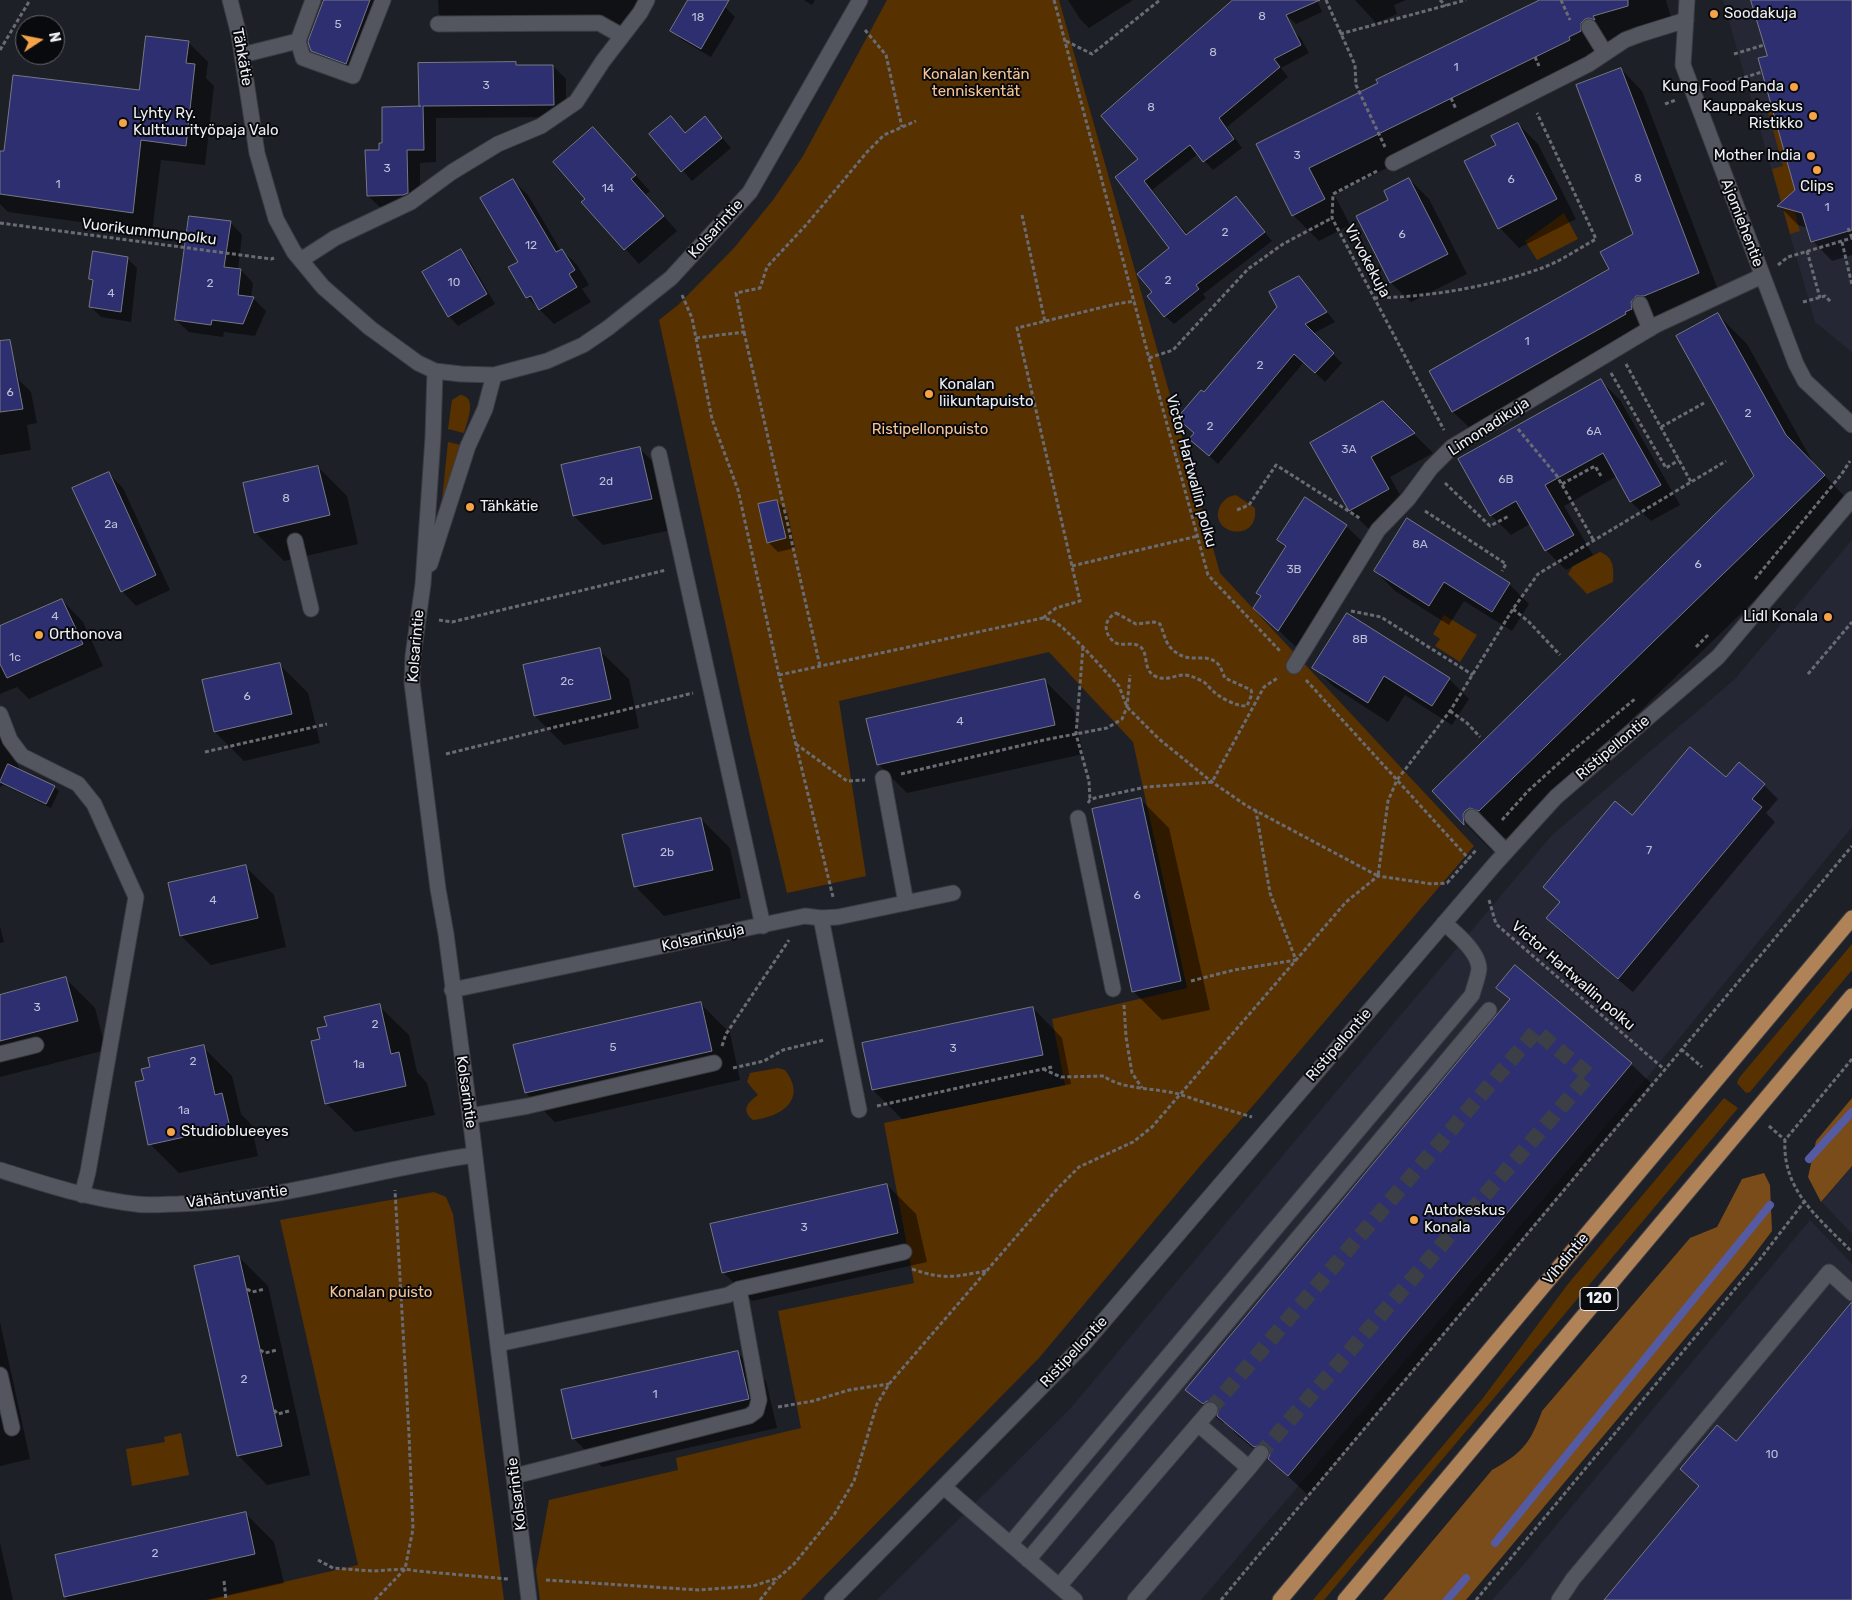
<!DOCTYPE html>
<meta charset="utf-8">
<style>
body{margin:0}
#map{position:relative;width:1852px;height:1600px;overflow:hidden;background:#1e2028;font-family:Rubik,sans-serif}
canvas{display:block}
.north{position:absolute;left:15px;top:15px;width:50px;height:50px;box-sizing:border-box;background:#090a0d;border:1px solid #65666a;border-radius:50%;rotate:79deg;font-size:14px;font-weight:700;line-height:20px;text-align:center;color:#eeeff5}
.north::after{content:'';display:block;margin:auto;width:18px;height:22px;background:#f6a247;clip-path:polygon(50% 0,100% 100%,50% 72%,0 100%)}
</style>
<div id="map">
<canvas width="1852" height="1600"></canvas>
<div class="north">N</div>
</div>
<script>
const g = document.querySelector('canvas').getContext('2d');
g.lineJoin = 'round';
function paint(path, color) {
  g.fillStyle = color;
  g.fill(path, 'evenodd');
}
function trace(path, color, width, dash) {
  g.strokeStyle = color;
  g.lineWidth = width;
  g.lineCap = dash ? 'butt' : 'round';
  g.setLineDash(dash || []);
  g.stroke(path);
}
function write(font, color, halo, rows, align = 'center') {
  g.font = font + ' Rubik,sans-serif';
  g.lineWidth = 4;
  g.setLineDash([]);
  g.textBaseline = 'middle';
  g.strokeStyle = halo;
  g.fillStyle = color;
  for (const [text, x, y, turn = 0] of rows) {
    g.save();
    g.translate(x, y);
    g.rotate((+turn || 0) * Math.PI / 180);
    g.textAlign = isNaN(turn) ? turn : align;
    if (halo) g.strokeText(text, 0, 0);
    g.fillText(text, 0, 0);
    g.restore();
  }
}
const built = new Path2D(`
 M1723,0H1852V352L1815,322Z
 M1852,540V827L1645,1080L1201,1600H877L1069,1410L1552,835L1735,679Z
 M1852,1166V1234L1822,1202Z
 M1810,1220L1852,1264V1600H1492L1525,1563Z`);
const green = new Path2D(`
 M887,0H1059L1220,573L1474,846L1257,1101L1200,1166L1039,1358L801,1600H540L536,1570L549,1500L678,1470L676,1458L801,1428L778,1311L914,1283L884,1123L1065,1085L1052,1019L1187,988L1133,742L1049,652L839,701L866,876L787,893L750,736L659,320L678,305L734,248L773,200L803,156Z
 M1772,107L1798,201L1786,208L1794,209L1800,231L1790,234L1772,169L1783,166L1767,109Z
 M1564,213L1578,239L1537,260L1525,241Z
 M460,395C478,396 467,422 464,433L448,429L452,400Z
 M448,442L461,445L444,502L442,500Z
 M1236,495L1255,508C1259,545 1207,534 1220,506C1224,499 1229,496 1236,495Z
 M1600,552C1614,557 1614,569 1613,582L1587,594L1568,574L1573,566Z
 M1444,615L1477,635L1460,662L1435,646L1440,639L1433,634Z
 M1852,944V970L1750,1092L1746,1093L1737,1083L1739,1078Z
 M778,1068L785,1070C808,1100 781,1117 753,1120C741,1110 747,1103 758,1095L747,1082L750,1073Z
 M1724,1098L1738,1108L1324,1600H1313L1483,1398L1568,1284Z
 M434,1192L446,1197L453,1214L504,1600H205L358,1565L280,1220Z
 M181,1433L189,1475L132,1486L126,1449L165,1442L164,1437Z`);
const forest = new Path2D(`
 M1852,1098V1166L1821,1202L1808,1177L1816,1141Z
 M1764,1173L1770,1185L1772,1231L1744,1268L1466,1600H1383L1492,1470C1522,1453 1530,1444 1542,1411L1690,1238L1717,1227L1742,1179Z`);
const shadow = new Path2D(`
 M325,0H391L361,78L327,65L312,50Z
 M438,0H641V27L453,29L439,14Z
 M690,0H713L725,7L735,17L711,57L682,40L672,31Z
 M804,0H815L812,5Z
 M1068,0H1133L1089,28L1080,19Z
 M1235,0H1256L1300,37L1309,53L1281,68L1288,77L1227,127L1242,148L1213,170L1198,154L1152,190L1188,235L1236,197L1272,241L1203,294L1206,298L1174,324L1165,316L1154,292L1171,248L1116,177L1140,159Z
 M1280,0H1317L1322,12L1296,24L1286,15Z
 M1355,0H1406L1394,5L1397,14L1376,23Z
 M1542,0H1666L1672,21L1595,66L1334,194L1350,225L1319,241L1293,215L1258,145Z
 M1753,0H1852V255L1832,261L1813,241L1808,228L1798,225L1779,206L1797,190L1768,56Z
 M188,42L208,62L206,78L214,86L205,165L161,160L152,232L8,212L0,204V152L5,153L140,91Z
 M515,63L519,66H553L566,79V117L436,118V162L420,163V205L416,208H381L368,196L380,151L422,107L420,106Z
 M1621,69L1642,91L1720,295L1475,433L1453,412L1431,371L1611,269L1634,234Z
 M671,118L686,134L705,118L731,148L692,181L651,134Z
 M1518,124L1538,144L1576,219L1519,248L1500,228L1497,146Z
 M593,129L650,191L645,195L677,231L639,264L583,202L587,199Z
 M1409,179L1429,199L1467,274L1411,302L1391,283Z
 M513,181L528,195L561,251L562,250L577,265L589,285L582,289L591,302L554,324L527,297L519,262Z
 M230,222L242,235L238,270H241L253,283L251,298L254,299L266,311L255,336L224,332L223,337L189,332L176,320Z
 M461,251L470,261L495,304L458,326L449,316Z
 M127,258L137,268L131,322L101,317L91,307L94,283L90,279Z
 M1299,277L1335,322L1312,334L1342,363L1325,382L1304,362L1218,464L1200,448L1195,434L1204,394L1278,307Z
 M1718,315L1747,344L1815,466L1852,504V506L1508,839L1500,836L1491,845L1492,851L1433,791L1756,477Z
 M3,357L18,372L19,380L31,392L37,423L27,425L31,450L0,455V358Z
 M1600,380L1620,400L1680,505L1651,521L1631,502L1617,476L1564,506L1593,555L1566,570L1546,550L1530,524L1511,535L1491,515Z
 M1383,403L1433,453L1390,477L1408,509L1370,530L1350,511L1312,443Z
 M640,449L669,478L680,528L603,545L574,516Z
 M318,467L347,496L358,544L284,561L255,532Z
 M108,473L123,488L170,590L136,606L122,591Z
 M777,501L787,511L795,548L778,552L768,542Z
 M1346,526L1366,545L1298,649L1275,627L1262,597L1286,548L1278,540Z
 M1375,571L1509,584L1529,604L1512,631L1464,601L1449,625L1395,591Z
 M62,600L83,622L103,666L29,699L17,687L0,694V628Z
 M599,650L629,679L639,728L564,745L535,716Z
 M279,664L308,693L320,743L244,761L215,732Z
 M1314,667L1449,679L1469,699L1452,725L1405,695L1388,722L1334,687Z
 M1045,681L1074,710L1083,754L907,793L878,764Z
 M0,724L20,770L54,787L59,791L51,808L4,785L0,787Z
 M1726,779L1764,785L1778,799L1766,813L1775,822L1633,992L1562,933L1547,918L1561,903L1545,887L1633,817Z
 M1140,799L1169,828L1210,1010L1162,1020L1133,991Z
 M701,819L730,848L741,898L664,916L635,886Z
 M245,866L274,895L286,947L211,965L181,936Z
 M0,926L4,942L0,943Z
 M66,979L95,1008L106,1050L0,1077V996Z
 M1497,987L1631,1064L1651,1083L1308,1495L1276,1465L1275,1466L1238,1436L1225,1422L1223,1423L1206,1409L1186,1389L1511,1001Z
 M701,1004L730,1033L740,1080L555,1122L526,1093Z
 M379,1006L409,1035L417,1072L427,1083L435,1115L355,1132L326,1103L321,1040Z
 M1033,1008L1062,1038L1071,1084L902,1119L873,1090L864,1044Z
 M203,1047L232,1076L241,1114L251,1124L258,1156L179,1173L150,1144L145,1081Z
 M887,1185L916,1214L927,1262L752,1301L723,1272Z
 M239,1257L268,1286L310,1475L267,1485L238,1455Z
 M0,1322L30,1459L0,1466Z
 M737,1352L766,1381L777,1428L602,1467L573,1438Z
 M245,1513L274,1542L284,1583L209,1600H68L65,1597L56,1556Z
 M0,1543L13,1600H0Z`);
const stream = new Path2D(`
 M1809,1159L1852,1112
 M1495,1543L1770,1205
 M1447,1600L1466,1578`);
const building = new Path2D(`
 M324,0H370L346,64L311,51L308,42Z
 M688,0H729L701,49L670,31Z
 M1233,0H1320L1286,15L1301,45L1274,59L1280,67L1219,118L1234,139L1203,162L1190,145L1144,181L1186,235L1236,196L1265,232L1196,285L1199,289L1164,317L1147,296L1152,292L1137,274L1169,248L1115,177L1138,159L1101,116Z
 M1540,0H1628V6L1593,16L1595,20L1589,18L1585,19L1581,23V31L1569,37L1570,40L1309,168L1325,199L1292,216L1256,144L1378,83L1376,80Z
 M1751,0H1852V230L1811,242L1802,213L1777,206L1795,190L1758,58L1767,56Z
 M146,36L189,41L186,63L195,64L186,146L141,140L133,213L0,194V151H4L13,75L139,90Z
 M516,62V65H553L554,105L423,106L424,150H407L408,193L403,195L367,196L365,150H379V143H382V107L421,106H419L418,63Z
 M1621,68L1699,273L1644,296H1636L1631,302L1632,309L1625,312L1626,314L1452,412L1429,371L1609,269L1600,252L1633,234L1576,85Z
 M671,116L685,133L705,116L722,138L681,172L649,134Z
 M1518,123L1557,199L1498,229L1464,161L1496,145L1491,136Z
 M593,127L636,175L631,179L664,216L624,250L581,202L585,199L553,162Z
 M1409,178L1448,254L1390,283L1356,216L1388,200L1384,191Z
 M513,179L556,252L562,249L575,270L569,274L577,287L539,310L531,296L526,298L508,267L518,262L480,198Z
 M189,216L231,221L224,267L241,269L238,295L254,297L243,324L212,320L211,325L175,320Z
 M461,249L487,294L448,317L422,272Z
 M93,251L128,257L121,312L89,307L93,280L89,279Z
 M1299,276L1327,312L1305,324L1334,353L1315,373L1294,354L1209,456L1189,439L1194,433L1177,418L1201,390L1204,392L1277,307L1269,292Z
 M1718,313L1786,435L1825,475L1479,811L1470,808L1465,811L1463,815L1464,825L1432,791L1754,476L1676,336Z
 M10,340L23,409L0,412V341Z
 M1601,379L1661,485L1630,502L1603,453L1545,485L1574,535L1545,551L1516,501L1490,516L1458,459Z
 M1383,401L1415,433L1371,457L1389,489L1349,511L1310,443Z
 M640,447L652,499L573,516L561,465Z
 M318,466L330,515L254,533L243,483Z
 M109,472L156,575L121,592L72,488Z
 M1305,497L1347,525L1278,631L1253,608L1261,596L1256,593L1286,546L1277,540Z
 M777,500L786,538L767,543L758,504Z
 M1407,518L1510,583L1492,612L1444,582L1429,606L1374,571Z
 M62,599L83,644L7,678L0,664V626Z
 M1347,613L1450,678L1432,706L1384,676L1368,703L1312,668Z
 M600,648L611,699L534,716L523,665Z
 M280,663L292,714L214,732L202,680Z
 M1045,679L1055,725L877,765L866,719Z
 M1690,747L1726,777L1739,762L1765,784L1752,799L1762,807L1618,979L1546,918L1560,902L1543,887L1615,801L1632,815Z
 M8,764L55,786L46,804L0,782Z
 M1141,798L1181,981L1132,992L1092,809Z
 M701,818L713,870L634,887L622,835Z
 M246,865L258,918L180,936L168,883Z
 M1515,965L1632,1063L1288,1476L1268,1459L1270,1454L1267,1446L1262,1444L1254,1447L1217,1416L1219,1407L1216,1403L1207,1401L1203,1404L1185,1390L1510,999L1496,988Z
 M66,977L78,1021L0,1041V995Z
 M701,1002L712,1051L525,1093L513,1045Z
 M380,1004L391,1054L399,1052L406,1086L325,1104L311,1041L320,1039L317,1028L327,1026L324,1017Z
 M1033,1007L1043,1055L872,1090L862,1043Z
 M204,1045L215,1095L222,1093L230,1127L148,1145L135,1082L144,1080L141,1069L150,1067L148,1058Z
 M887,1184L898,1233L722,1273L710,1224Z
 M239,1256L282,1446L237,1456L194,1266Z
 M1852,1302V1600H1604L1699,1486L1680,1469L1717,1425L1736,1441Z
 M738,1351L749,1399L572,1439L561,1390Z
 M246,1512L255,1554L64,1597L55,1555Z`);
const minorTunnel = new Path2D(`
 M1210,1410L1536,1031L1589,1075L1261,1453`);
const path = new Path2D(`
 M1054,0L1149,358L1208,575L1280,651
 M1326,0L1355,65L1356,85L1385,147
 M1440,0L1446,6
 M1561,0L1570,20
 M865,30L886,55L902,127
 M1340,34L1466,0
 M1066,41L1092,54L1160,0
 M0,50L30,0
 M1734,54L1764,45
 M1535,57L1539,66
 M1713,87L1762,72
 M1451,98L1456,109
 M1665,104L1676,100
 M1377,171L1333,194L1332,218L1444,430
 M1022,215L1045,322
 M0,223L271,259L274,258
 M1848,228L1852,238
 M1842,242L1852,285
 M1807,251L1820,298
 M1778,265L1788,257L1852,238
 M682,295L692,318L712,419L738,490L779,675L833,897
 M1374,298C1430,297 1489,287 1542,268C1561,261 1578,249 1596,239L1537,113
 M1803,302L1825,296L1831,302
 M744,332L820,666
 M696,338L744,332L736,293L760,288L767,267L807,224L867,152L884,135L916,121
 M1149,358L1173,350L1248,269L1283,244L1332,218
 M1626,364L1691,482
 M1611,373L1666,468L1679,460
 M1661,427L1704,403
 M1518,429L1557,476L1594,541
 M1445,483L1490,526L1509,516
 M1562,484L1595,466L1601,476
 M1237,510L1249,505L1276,465L1361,519
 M1425,511L1506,564L1502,571
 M1072,566L1198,536
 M1755,579L1841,475L1850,461
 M1513,609L1529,622L1560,655
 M1351,611L1381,617L1473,675
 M1116,613L1136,624L1154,622L1160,624C1163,631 1165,640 1169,646C1188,668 1204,650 1218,664C1221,667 1223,674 1225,678L1251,690L1252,694L1247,706C1238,707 1220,698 1213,691C1209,688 1207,683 1202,681C1196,678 1190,675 1184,675C1175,675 1167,681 1157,677C1141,671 1150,652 1139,646C1131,641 1120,648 1113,641C1103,632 1104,619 1116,613Z
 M1043,618L1056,608L1080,601L1017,328L1116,304L1135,301
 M439,620L452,622L666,570
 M1083,647L1076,734L1089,781L1090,800
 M1696,647L1709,634
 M1808,674L1852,622
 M779,675L1043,618L1054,621L1063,628L1083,647L1119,686L1127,707L1159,739L1212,782L1247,806L1378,876L1388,801L1397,780L1450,711L1513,609L1538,574L1726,461
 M1306,680L1469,859
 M1450,711L1467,723L1480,737
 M796,744L847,781L865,780
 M205,752L327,724
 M446,754L693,693
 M901,774L1044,740L1107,728L1122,719L1127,707L1130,675
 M1088,803L1090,800L1095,798L1146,787L1212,782L1264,687L1279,677
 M1502,820L1528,791L1571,752L1636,698
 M1489,900L1496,924L1664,1069
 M1191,981L1234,970L1296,960L1270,893L1256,811
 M1124,1005L1126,1037L1132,1073L1142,1088
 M722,1046L726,1034L789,940
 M1681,1049L1702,1067
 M1852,1059L1785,1140C1782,1191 1820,1219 1852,1252
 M733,1068L764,1061L783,1050L824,1040
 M1043,1069L1061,1077L1104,1076C1120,1090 1161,1088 1182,1095C1205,1103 1228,1110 1252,1117
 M877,1106L1052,1067
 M1769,1126L1785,1140
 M912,1269C944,1280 953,1277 986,1271
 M247,1289L252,1292L265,1289
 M260,1350L265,1353L277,1350
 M778,1407L813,1401L849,1390L889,1384
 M274,1410L278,1414L289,1411
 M318,1560L333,1568L373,1571L405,1569L417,1571L508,1579
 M546,1580L699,1590L753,1586L778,1578L794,1564L834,1515L854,1481L877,1404L889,1384L1058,1188L1079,1167L1133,1142L1152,1127L1346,902L1378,876L1432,884L1447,883L1477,849
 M224,1581L226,1600
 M375,1600L405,1569L413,1529L409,1435L395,1190
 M760,1600L777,1579
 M1221,1600L1852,846
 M1476,1600L1760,1259L1804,1202`);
const minor = new Path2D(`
 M230,0L239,35L257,153L276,219L294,252L323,287L370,328L418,363L435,371L461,374L494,375L547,361L583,345L608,328L671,278L750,192L860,0
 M1687,0L1683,65L1796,364L1805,381L1852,425
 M438,24L599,23L622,36
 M1589,27L1605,53
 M298,41L303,58L353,76L383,0
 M242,55L298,41L313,0
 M1393,163L1589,64L1625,40L1641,34L1686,20
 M301,260L335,238L411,202L452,172L498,144L541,126L576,102L603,61L640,13L647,0
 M1640,304L1650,329
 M435,371L433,437L423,584L413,656L412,683L438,889L446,934L470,1116L529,1600
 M659,454L763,926
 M295,541L311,609
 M430,564L468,446L485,409L494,375
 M1294,666L1378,530L1408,499L1431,468L1452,447L1656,325L1762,276
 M0,714L10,740L22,756L78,784L94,804L136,897L88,1172L82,1195
 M883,778L906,903
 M1472,817L1506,852
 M1078,818L1113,989
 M821,918L859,1110
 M452,990L805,916L821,918L838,917L953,893
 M0,1054L36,1045
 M470,1116L528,1106L714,1063
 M0,1170C45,1184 89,1199 136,1204C150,1206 164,1204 178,1204C279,1201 375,1169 474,1155
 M498,1344L728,1295L739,1289L904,1252
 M0,1375L12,1428
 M1198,1424L1210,1410
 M1249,1468L1261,1453
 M515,1476L749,1416L756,1411L759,1400L739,1289
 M944,1487L1075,1600
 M1010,1544L1472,995C1474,987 1478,978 1479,969C1479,952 1456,933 1444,923
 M1028,1560L1489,1010
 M1059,1586L1198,1424L1249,1468L1135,1600
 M832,1600L1083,1345L1495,864L1556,797L1718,657L1852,499
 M1559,1600L1573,1579L1829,1272L1852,1293`);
const major = new Path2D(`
 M1280,1600L1852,918
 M1345,1600L1852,996`);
const markers = [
 [1714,14,5,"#f6a247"],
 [1794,87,5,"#f6a247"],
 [1813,116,5,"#f6a247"],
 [123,123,5,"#f6a247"],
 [1811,156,5,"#f6a247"],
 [1817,170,5,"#f6a247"],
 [929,394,5,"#f6a247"],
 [470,507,5,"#f6a247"],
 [1828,617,5,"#f6a247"],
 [39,635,5,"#f6a247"],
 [171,1132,5,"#f6a247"],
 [1414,1220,5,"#f6a247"]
];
const numberNames = [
 ["8",1262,17],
 ["18",698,18],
 ["5",338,25],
 ["8",1213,53],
 ["1",1456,68],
 ["3",486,86],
 ["8",1151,108],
 ["3",1297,156],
 ["3",387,169],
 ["8",1638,179],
 ["6",1511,180],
 ["1",58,185],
 ["14",608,189],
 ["1",1827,208],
 ["2",1225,233],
 ["6",1402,235],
 ["12",531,246],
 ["2",1168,281],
 ["10",454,283],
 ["2",210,284],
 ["4",111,294],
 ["1",1527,342],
 ["2",1260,366],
 ["6",10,393],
 ["2",1748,414],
 ["2",1210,427],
 ["6A",1594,432],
 ["3A",1349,450],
 ["6B",1506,480],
 ["2d",606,482],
 ["8",286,499],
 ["2a",111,525],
 ["8A",1420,545],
 ["6",1698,565],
 ["3B",1294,570],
 ["4",55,617],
 ["8B",1360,640],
 ["1c",15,658],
 ["2c",567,682],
 ["6",247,697],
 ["4",960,722],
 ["7",1649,851],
 ["2b",667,853],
 ["6",1137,896],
 ["4",213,901],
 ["3",37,1008],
 ["2",375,1025],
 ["5",613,1048],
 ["3",953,1049],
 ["2",193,1062],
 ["1a",359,1065],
 ["1a",184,1111],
 ["3",804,1228],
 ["2",244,1380],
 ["1",655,1395],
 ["10",1772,1455],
 ["2",155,1554]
];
const shields = [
 [1599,1299,38]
];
const shieldNames = [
 ["120",1599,1299]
];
const poiNames = [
 ["Soodakuja",1724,14],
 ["Kung Food Panda",1784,87,"right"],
 ["Kauppakeskus",1803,107,"right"],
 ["Ristikko",1803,124,"right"],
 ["Lyhty Ry.",133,114],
 ["Kulttuurityöpaja Valo",133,131],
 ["Mother India",1801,156,"right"],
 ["Clips",1817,187,"center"],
 ["Konalan",939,385],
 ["liikuntapuisto",939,402],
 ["Tähkätie",480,507],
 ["Lidl Konala",1818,617,"right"],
 ["Orthonova",49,635],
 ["Studioblueeyes",181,1132],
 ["Autokeskus",1424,1211],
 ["Konala",1424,1228]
];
const streetNames = [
 ["Tähkätie",242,57,80],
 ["Ajomiehentie",1742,223,69],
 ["Kolsarintie",716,229,-48],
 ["Vuorikummunpolku",149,232,7],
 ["Virvokekuja",1367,261,62],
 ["Limonadikuja",1489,427,-33],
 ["Victor Hartwallin polku",1191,471,75],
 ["Kolsarintie",416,646,-85],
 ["Ristipellontie",1613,748,-40],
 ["Kolsarinkuja",703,938,-12],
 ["Victor Hartwallin polku",1573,976,41],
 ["Ristipellontie",1339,1045,-49],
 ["Kolsarintie",466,1092,82],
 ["Vähäntuvantie",237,1197,-7],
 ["Vihdintie",1566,1259,-50],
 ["Ristipellontie",1074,1352,-47],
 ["Kolsarintie",517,1494,-97]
];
const parkNames = [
 ["Konalan kentän",976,75],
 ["tenniskentät",976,92],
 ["Ristipellonpuisto",930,430],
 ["Konalan puisto",381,1293]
];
paint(built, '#252735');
paint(green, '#583100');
paint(forest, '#794c19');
paint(shadow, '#0007');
trace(stream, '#555ba2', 8);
paint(building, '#2d2f71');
trace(building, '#767882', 1);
trace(minorTunnel, '#3d3f47', 15, [15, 8]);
trace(minor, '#3b3c43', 17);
trace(major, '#3b3c43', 17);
trace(path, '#6a6c73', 3, [4, 2.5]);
trace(minor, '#54565f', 15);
trace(major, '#af8257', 15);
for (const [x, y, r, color] of markers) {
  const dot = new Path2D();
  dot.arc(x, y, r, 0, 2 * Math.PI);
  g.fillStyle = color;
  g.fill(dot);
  trace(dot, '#090a0d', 2);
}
write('12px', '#bebfd4', null, numberNames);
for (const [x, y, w] of shields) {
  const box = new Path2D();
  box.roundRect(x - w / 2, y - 11.5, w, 23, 4);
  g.fillStyle = '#090a0d';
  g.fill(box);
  trace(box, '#eeeff5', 1);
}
write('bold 14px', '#eeeff5', null, shieldNames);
write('15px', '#eeeff5', '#090a0d', poiNames, 'left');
write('15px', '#eeeff5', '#090a0d', streetNames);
write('15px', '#f6c393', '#090a0d', parkNames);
</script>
